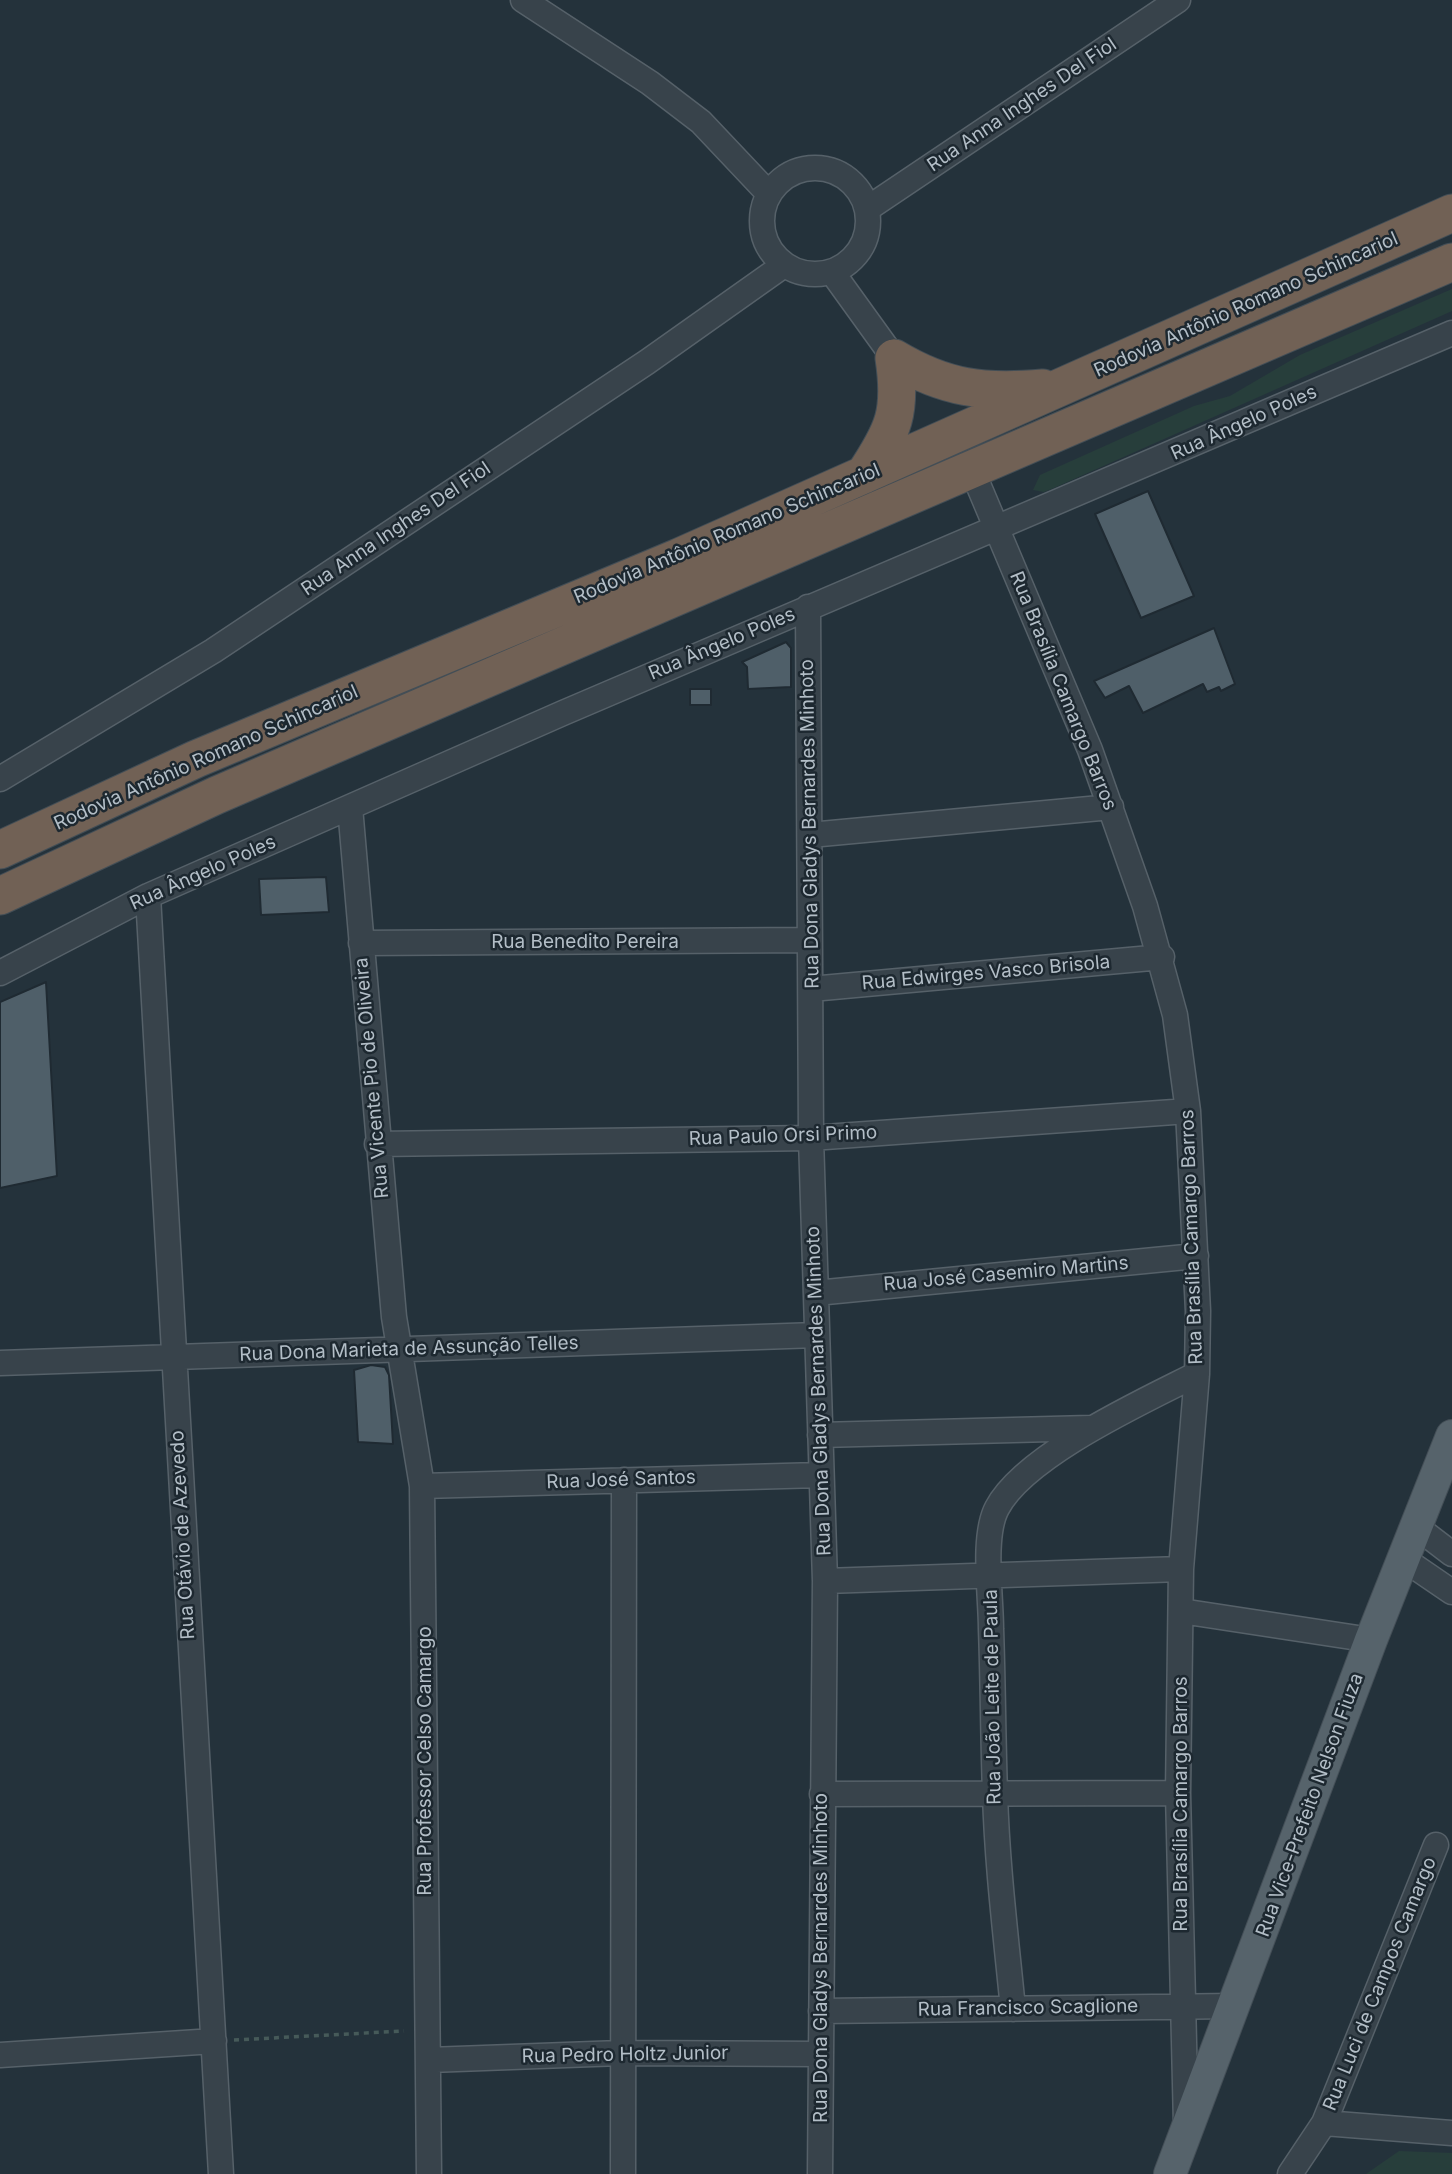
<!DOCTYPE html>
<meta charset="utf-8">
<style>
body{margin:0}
canvas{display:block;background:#24323b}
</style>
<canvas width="1452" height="2174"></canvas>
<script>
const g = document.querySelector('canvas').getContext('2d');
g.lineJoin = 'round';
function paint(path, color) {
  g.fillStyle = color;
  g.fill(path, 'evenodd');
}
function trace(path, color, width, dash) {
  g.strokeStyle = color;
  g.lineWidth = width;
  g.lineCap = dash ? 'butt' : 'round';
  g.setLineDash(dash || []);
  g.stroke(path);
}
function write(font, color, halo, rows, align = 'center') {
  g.font = font + ' Inter,sans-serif';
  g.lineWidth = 5;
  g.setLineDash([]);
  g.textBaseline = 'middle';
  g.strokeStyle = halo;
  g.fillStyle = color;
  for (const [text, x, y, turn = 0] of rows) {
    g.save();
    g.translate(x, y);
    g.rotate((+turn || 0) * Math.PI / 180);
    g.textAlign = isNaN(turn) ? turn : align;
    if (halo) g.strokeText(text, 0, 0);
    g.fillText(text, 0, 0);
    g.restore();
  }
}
const green = new Path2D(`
 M1452,289V311L1056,487L1044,492L1033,490L1040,475L1194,406L1230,396L1300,355Z
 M1399,2151L1452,2153V2174H1366Z`);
const building = new Path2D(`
 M1148,491L1194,596L1141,618L1095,514Z
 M1214,628L1235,684L1221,691L1219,687L1207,692L1203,684L1143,713L1129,686L1105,698L1094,681Z
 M786,642L791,648V687L748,689L747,667L742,662Z
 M690,689H711V705H690Z
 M326,877L329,912L261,915L259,879Z
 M46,982L57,1176L0,1188V1002Z
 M371,1365L385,1367L389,1375L393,1444L358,1442L354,1370Z`);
const path = new Path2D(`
 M234,2040L404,2031`);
const minor = new Path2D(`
 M523,0L650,83L701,122L769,194
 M762 221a53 53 0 1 1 106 0a53 53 0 1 1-106 0Z
 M867,209L1178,0
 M832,272L894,358
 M972,470L1090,750L1145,906L1175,1015L1188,1111L1198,1311L1197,1374L1181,1569L1178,1793L1186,2125
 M808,607L811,1138L825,1581L820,2174
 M0,779L213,651L647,362L784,265
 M350,807L394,1317L422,1486L429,2174
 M810,835L1111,807
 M148,896L221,2174
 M361,943L809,940
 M0,973L148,896L563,713L1452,333
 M811,989L1162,957
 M377,1144L811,1138L1188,1111
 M816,1293L1196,1256
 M0,1363L817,1335
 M820,1435L1090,1428
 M422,1486L820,1475
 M1418,1528L1452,1554
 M1405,1560L1452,1592
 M825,1581L1181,1569
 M1181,1611L1371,1640
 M822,1794L1178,1793
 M1013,2009C1006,1937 997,1865 995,1793C993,1738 993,1683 991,1629C991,1596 982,1536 997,1508C1025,1455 1144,1401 1197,1374
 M821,2011L1235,2006
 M0,2055L214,2041
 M429,2060L621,2053L821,2054
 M1324,2123L1452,2133
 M623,2174L624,1480
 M1290,2174L1324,2123L1436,1845`);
const major = new Path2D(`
 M1170,2174L1371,1640L1452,1436`);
const highway = new Path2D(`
 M894,358C946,389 983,393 1043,388
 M864,475C894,430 902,412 894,358
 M0,850L196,759L679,557L1452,213
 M0,896L217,795L1452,262`);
const streetNames = [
 ["Rua Anna Inghes Del Fiol",1022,105,-34],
 ["Rodovia Antônio Romano Schincariol",1246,305,-24],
 ["Rua Ângelo Poles",1244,423,-24],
 ["Rua Anna Inghes Del Fiol",396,529,-34],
 ["Rodovia Antônio Romano Schincariol",727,534,-23],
 ["Rua Ângelo Poles",722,644,-23],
 ["Rua Brasília Camargo Barros",1063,691,68],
 ["Rodovia Antônio Romano Schincariol",206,758,-24],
 ["Rua Dona Gladys Bernardes Minhoto",810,824,-91],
 ["Rua Ângelo Poles",203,873,-24],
 ["Rua Benedito Pereira",585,942],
 ["Rua Edwirges Vasco Brisola",986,973,-5],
 ["Rua Vicente Pio de Oliveira",372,1078,-95],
 ["Rua Paulo Orsi Primo",783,1136,-2],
 ["Rua Brasília Camargo Barros",1192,1237,-92],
 ["Rua José Casemiro Martins",1006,1274,-5],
 ["Rua Dona Marieta de Assunção Telles",409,1349,-2],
 ["Rua Dona Gladys Bernardes Minhoto",819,1391,-92],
 ["Rua José Santos",621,1480,-2],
 ["Rua Otávio de Azevedo",183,1535,-93],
 ["Rua João Leite de Paula",993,1697,-91],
 ["Rua Professor Celso Camargo",425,1761,-90],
 ["Rua Brasília Camargo Barros",1181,1804,-90],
 ["Rua Vice-Prefeito Nelson Fiuza",1310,1805,-70],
 ["Rua Dona Gladys Bernardes Minhoto",821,1958,-90],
 ["Rua Luci de Campos Camargo",1380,1984,-68],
 ["Rua Francisco Scaglione",1028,2008,-1],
 ["Rua Pedro Holtz Junior",625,2055,-1]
];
paint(green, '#273e3b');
paint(building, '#4f5f69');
trace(building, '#1f2a32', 2);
trace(minor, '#566169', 27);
trace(major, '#444f57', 34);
trace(highway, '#434e56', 39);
trace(path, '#465a59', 3.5, [5, 5]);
trace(minor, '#38434b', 24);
trace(major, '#56636b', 32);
trace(highway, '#716155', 37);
write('19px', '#b3bec7', '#1d2830', streetNames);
</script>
